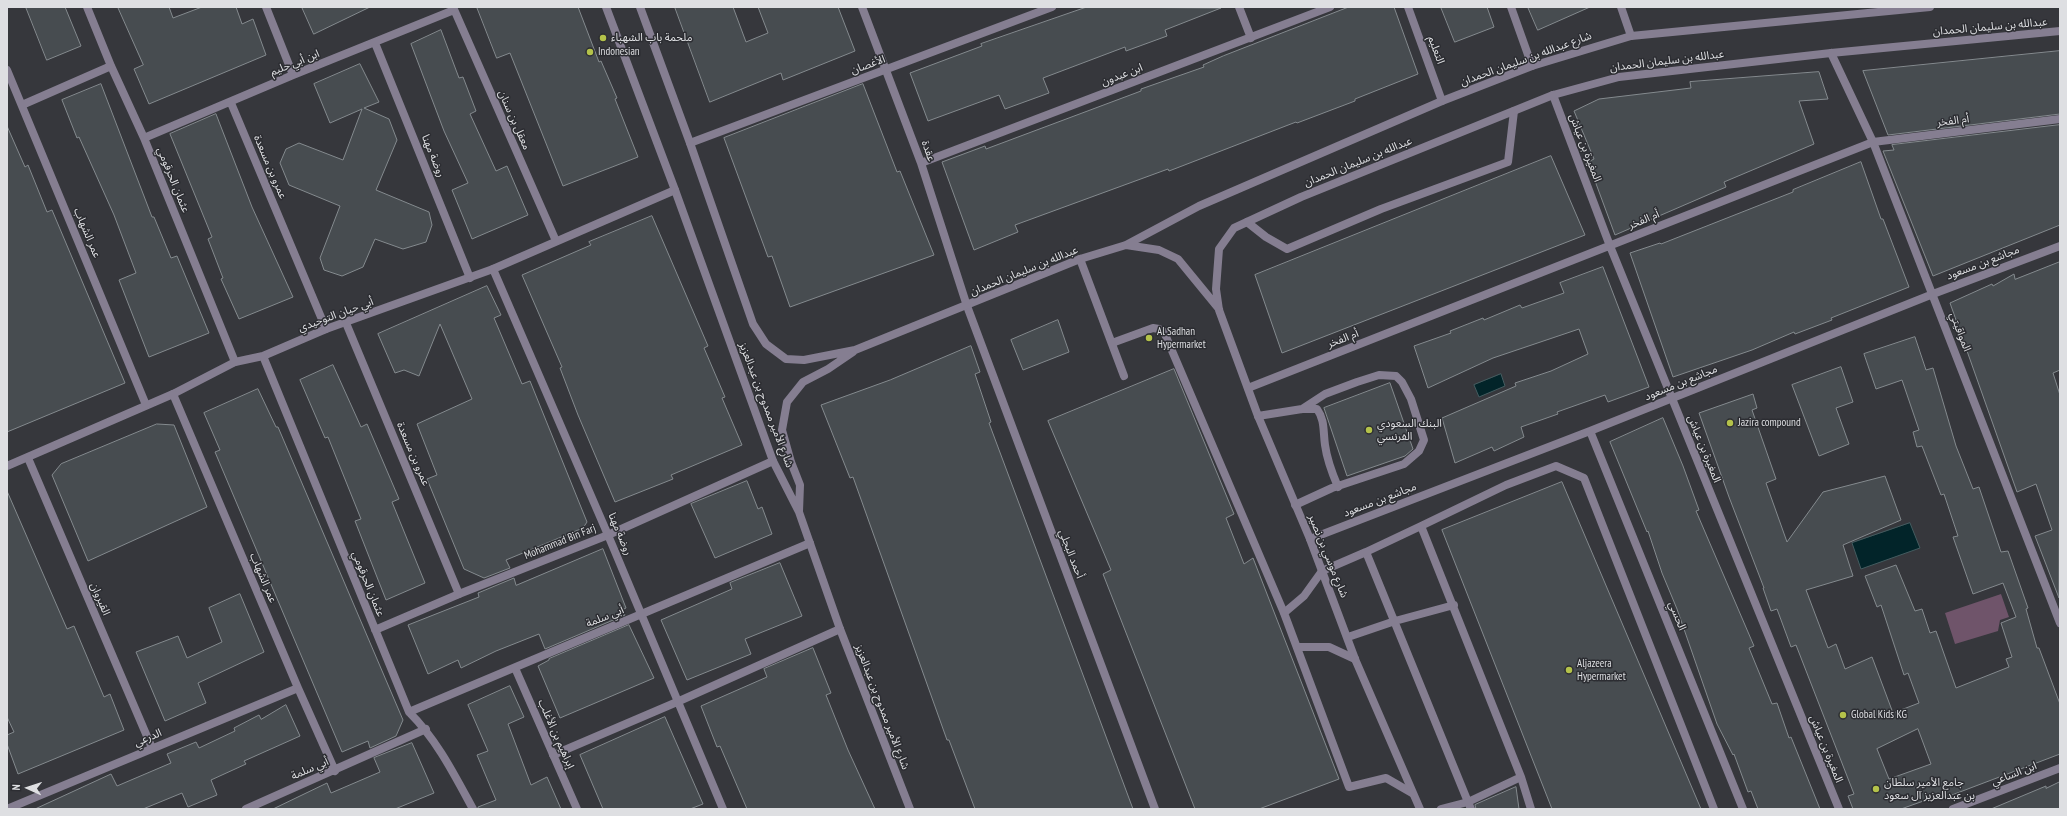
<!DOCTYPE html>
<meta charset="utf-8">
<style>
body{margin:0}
#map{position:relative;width:2067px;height:816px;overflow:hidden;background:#36373c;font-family:"PT Sans Narrow",sans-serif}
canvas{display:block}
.frame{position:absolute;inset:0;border:8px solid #dedfe2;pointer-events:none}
.north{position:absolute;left:8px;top:768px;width:40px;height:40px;-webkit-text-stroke:3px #2c2d32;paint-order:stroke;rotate:273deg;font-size:11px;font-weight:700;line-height:16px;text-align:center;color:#dedfe2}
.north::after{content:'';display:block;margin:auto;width:14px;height:18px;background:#dedfe2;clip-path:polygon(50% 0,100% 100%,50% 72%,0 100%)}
</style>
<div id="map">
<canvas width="2067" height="816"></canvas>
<div class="frame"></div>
<div class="north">N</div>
</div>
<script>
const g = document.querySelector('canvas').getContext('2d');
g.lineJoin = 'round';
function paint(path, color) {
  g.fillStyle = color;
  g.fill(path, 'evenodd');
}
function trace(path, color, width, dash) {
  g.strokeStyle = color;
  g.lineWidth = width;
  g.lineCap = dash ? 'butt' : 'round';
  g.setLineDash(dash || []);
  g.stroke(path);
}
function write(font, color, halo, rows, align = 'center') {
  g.font = font + ' "PT Sans Narrow","Noto Sans Arabic",sans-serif';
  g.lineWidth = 3;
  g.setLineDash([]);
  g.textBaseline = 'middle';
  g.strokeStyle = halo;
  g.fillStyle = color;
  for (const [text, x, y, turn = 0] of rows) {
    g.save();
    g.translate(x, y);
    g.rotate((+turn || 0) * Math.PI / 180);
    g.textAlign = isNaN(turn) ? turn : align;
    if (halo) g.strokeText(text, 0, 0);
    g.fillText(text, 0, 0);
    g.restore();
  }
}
const green = new Path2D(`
 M2001,594L2009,617L2000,620L1998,631L1955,644L1945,613Z`);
const water = new Path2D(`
 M1501,374L1505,386L1479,397L1474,385Z
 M1910,523L1920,548L1861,569L1852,543Z`);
const building = new Path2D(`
 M26,7H65L81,46L47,60Z
 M118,7H169L173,18L202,7H236L242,24L253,19L266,55L149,104L134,69L143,65Z
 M302,7H370L314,34Z
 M477,7H578L599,62L601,61L617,98L615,99L638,157L563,186L510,53L497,58Z
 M675,7H733L746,42L768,33L758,7H838L855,51L783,80L781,73L710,102Z
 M1087,7L1221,8L1165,30L1167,36L1126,51L1125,47L1043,78L1049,93L1005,109L999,95L928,121L910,73L982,46L981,44Z
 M1349,7H1394L1418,74L1355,99V101L1297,123L1296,122L1169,171L1168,169L1015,225L1018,232L974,250L942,162L985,146L986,149L1141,91V89L1204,67L1203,65L1223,56Z
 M1441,7H1487L1494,27L1455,42Z
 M1528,7H1590L1538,30Z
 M441,30L459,78L463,77L476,111L470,114L496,171L507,166L528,215L472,239L452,190L468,183L444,131L411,44Z
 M2060,51V114L1888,135L1863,71Z
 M360,64L379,102L364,108L389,119L397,140L376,190L429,212L432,225L426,242L403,249L375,239L363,267L342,276L324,270L320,258L340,206L289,185L280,163L286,149L299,143L343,160L362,109L330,123L314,84Z
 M1819,72L1828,99L1799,101L1814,144L1724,182L1726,187L1615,235L1588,162L1594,159L1574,111L1599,99L1691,88L1690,82Z
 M101,84L152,217H154L171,258L177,256L209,333L149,357L119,280L136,273L114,215L79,137L77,138L62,100Z
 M863,84L897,172L900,171L934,255L790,307L772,256L768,257L724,138Z
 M216,114L252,207L293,297L239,319L221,279L223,278L208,239L212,237L170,134Z
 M2060,125V225L1933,276L1883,151L1894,150L1892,145Z
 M7,126L25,167L28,165L47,212L52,210L125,383L7,432Z
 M1551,156L1585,235L1282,353L1255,275Z
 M1861,162L1881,219H1883L1909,287L1831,318L1832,320L1795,334L1794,332L1752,350L1673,377L1630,253L1660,243L1661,244L1793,192V190Z
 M652,216L708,346L704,348L725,397L722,398L742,445L671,475L673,479L615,502L578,415L560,368L562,367L522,275L591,245L589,242Z
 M2060,262V370L2053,373L2060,395L2059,598L2035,536L2052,530L2036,484L2017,492L1950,303L1992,284L1993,286L2014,274L2015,279Z
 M1603,267L1649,387L1608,402L1605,395L1557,412L1558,414L1521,427L1524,437L1494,451L1492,447L1455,463L1442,418L1516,386L1515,383L1551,371L1588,354L1579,329L1493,358L1428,388L1414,346L1451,333L1450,331L1483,318L1484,320L1520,305L1522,308L1564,293L1560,283Z
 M487,286L501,315L494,318L522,384L530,381L587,522L583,528L506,560L510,568L484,578L464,569L427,479L437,475L417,424L472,399L440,324L419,376L404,370L395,373L378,334Z
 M1058,320L1069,352L1023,370L1011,340Z
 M1915,337L1926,370L1933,368L1956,446L1973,489L1979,487L2001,552L2008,551L2028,608L2026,609L2037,648H2039L2060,704V754L1944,798L1943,794L1901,809H1853L1848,796L1854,794L1796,645L1791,647L1777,609L1771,611L1763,588H1764L1729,497L1699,413L1753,394L1757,408L1752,410L1776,479L1766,483L1787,542L1823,492L1885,476L1901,520L1843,545L1853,576L1806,590L1828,648L1836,644L1845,669L1872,657L1893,713L1919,703L1908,673L1904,675L1881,605L1877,607L1865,576L1896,565L1915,611L1922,609L1930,633L1936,631L1956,688L2009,667L2006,659L2012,657L2001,623L2016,617L2003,583L1973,594L1953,537L1958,536L1944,494L1941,495L1922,446L1917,447L1913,432L1919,430L1902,380L1876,389L1864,354ZM1918,729L1931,764L1889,779L1877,749Z
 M971,346L980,372L975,374L991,422L989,423L1133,809H975L949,740H947L853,477L850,478L821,405L890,380Z
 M333,365L361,427L367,424L399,499L392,502L425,583L386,600L355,521L361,519L328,437L325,438L300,380Z
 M1841,367L1853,402L1836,408L1849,444L1819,456L1792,385Z
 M1174,369L1234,514L1226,518L1244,564L1253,558L1339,779L1259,809H1195L1103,574L1111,570L1048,421Z
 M1390,383L1413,449L1405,456L1347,476L1324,408Z
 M258,389L276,427H278L403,720L396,736L370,748L368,741L342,752L215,452L220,450L204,413Z
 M1663,418L1683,466L1699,510L1696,511L1754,646L1749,648L1772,704L1777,703L1789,738L1791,737L1820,809H1758L1751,791L1748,792L1734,754L1733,755L1717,724L1677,609L1662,573L1648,531L1647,532L1610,442Z
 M157,424L174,425L207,507L88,561L52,475L61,464Z
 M747,481L758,509L762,507L772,534L715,558L691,504Z
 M1562,482L1701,809H1552L1442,530Z
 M7,491L67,629L74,626L104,697L110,694L124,730L18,774L7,744V735L14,732L7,717Z
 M603,549L626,608L622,610L625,615L545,649L539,634L496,651L461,668L458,660L428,674L408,625L479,597L478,593L514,578L516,585Z
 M780,563L802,616L745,639L751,654L687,680L661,620L732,589L730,583Z
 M240,594L264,652L198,683L206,703L165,721L136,652L178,636L187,658L222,642L209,608Z
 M629,625L654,678L560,718L538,666L549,660V659Z
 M813,648L831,693L826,695L848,750L875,809H747L720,746L717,747L701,706L767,677L764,669Z
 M510,686L524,717L508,724L531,785L547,777L561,809H478V807L496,800L477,755L488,751L468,705Z
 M286,705L300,736L244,761L246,764L211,780L217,795L188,807L182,793L143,809H35L111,774L117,786L171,763L167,754L196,742L199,748L235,731L234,728L259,715L261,719Z
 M665,717L703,804L690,809H603L580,755Z
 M412,743L434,793L395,809H273L327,783L331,793L380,772L374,758Z
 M2060,782V809H1991L2046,786V788Z
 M1516,787L1519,809H1476L1475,805Z`);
const service = new Path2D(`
 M1247,222L1266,237L1287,249L1381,209L1508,162L1514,111
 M1080,259L1124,376
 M967,306L1155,809
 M1112,343L1153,328L1159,329L1164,332L1284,613L1349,787L1386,778L1412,793
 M263,356L409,712C437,740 454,774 473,809
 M1258,416L1302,409H1317C1325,420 1323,431 1325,445C1327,460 1332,473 1338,487
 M7,466L173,394L235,362L263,356L326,329L493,269L675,190
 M1295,505L1332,488L1404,464L1419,451L1424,440L1411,399L1402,382L1396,376L1379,375L1357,382L1325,394L1302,409
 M1421,526L1521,777L1468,802L1366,552Z
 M1421,526L1506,485L1556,466L1584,478L1714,809
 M1284,613L1304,596L1322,571L1366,552
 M375,630L459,594L608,535L773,461
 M1348,637L1395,621L1454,605
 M1297,647H1329L1355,659
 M409,712L810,543
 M553,755L677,702L840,629
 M1521,777L1531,809
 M1441,809L1468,802L1471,809`);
const minor = new Path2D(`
 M87,7L111,66L144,138L235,362
 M266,7L293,75
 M453,7L556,241
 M862,7L921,163L967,306
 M1239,7L1251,38
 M1408,7L1442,101
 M1511,7L1532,66
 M1621,7L1631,36
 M375,43L470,278
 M1831,53L1873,142L2060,623
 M7,70L146,405
 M1553,95L1610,246L1839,809
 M231,103L326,329
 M22,105L111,66
 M144,138L293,75L454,10
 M690,143L1052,7
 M921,163L1330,7
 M493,269L608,535L723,809
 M346,323L459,594
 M1248,388L1873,142L2060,119
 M173,394L298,688L335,771
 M1590,431L1743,809
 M28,458L152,748
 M1310,539L1590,431L1933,294L2060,246
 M515,668L577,809
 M7,809L298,688
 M246,809L426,729
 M1953,809L2060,768`);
const tertiary = new Path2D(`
 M606,7L675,190L773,461L799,512L840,629L910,809
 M640,7L690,143L753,324L766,344L786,359L804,360L855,350L1080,259L1126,245L1199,206L1442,101L1532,66L1631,36L1930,7
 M1126,245L1159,250L1178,259L1219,309
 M799,511L800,485L791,462L782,430L787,402L803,382L828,369L853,352
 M1420,809L1355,659L1310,539L1258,416L1219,310L1216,289L1219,249L1234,228L1301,197L1553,95L1619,77L1831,53L2060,31`);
const markers = [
 [603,38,4,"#b4c24a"],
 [590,52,4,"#b4c24a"],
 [1149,338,4,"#b4c24a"],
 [1730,423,4,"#b4c24a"],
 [1369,430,4,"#b4c24a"],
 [1569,670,4,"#b4c24a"],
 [1843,715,4,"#b4c24a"],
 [1876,789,4,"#b4c24a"]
];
const streetNames = [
 ["عبدالله بن سليمان الحمدان",1990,27,-5],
 ["التعليم",1436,50,70],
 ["شارع عبدالله بن سليمان الحمدان",1526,59,-20],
 ["عبدالله بن سليمان الحمدان",1667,61,-7],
 ["ابن أبي حليم",295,63,-22],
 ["الأغصان",868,65,-20],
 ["ابن عبدون",1122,75,-21],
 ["معقل بن سنان",514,120,66],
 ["أم الفخر",1953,121,-7],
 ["المغيرة بن عياش",1585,148,69],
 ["عقدة",928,151,70],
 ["روضة مهنا",433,156,68],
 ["عبدالله بن سليمان الحمدان",1358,162,-22],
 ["عمرو بن مسعدة",270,167,67],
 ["عثمان الحرقومي",173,180,68],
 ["أم الفخر",1644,220,-22],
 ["عمر الشهاب",87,233,67],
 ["مجاشع بن مسعود",1983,263,-21],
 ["عبدالله بن سليمان الحمدان",1024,271,-22],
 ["أبي حيان التوحيدي",336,315,-20],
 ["المواقيتي",1960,332,69],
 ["أم الفخر",1343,339,-21],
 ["مجاشع بن مسعود",1681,383,-22],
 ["شارع الأمير ممدوح بن عبدالعزيز",766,405,69],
 ["المغيرة بن عياش",1704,449,68],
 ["عمرو بن مسعدة",413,454,67],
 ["مجاشع بن مسعود",1380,500,-21],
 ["روضة مهنا",620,534,67],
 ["Mohammad Bin Farj",560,542,-22],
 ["أحمد البجلي",1071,554,69],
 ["شارع موسي بن نصير",1328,556,68],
 ["عمر الشهاب",263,578,67],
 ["عثمان الحرقومي",368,584,68],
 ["القيروان",100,599,67],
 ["الحسي",1677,616,68],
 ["أبي سلمة",605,617,-22],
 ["شارع الأمير ممدوح بن عبدالعزيز",882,707,69],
 ["إبراهيم بن الأغلب",556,734,66],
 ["الدرعي",148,738,-23],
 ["المغيرة بن عياش",1826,749,68],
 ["أبي سلمة",310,769,-23],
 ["ابن الساعي",2014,774,-21]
];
const poiNames = [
 ["ملحمة باب الشهباء",611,38],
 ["Indonesian",598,52],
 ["Al Sadhan",1157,332],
 ["Hypermarket",1157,345],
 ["Jazira compound",1738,423],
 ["البنك السعودي",1377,424],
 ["الفرنسي",1377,437],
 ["Aljazeera",1577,664],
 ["Hypermarket",1577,677],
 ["Global Kids KG",1851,715],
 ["جامع الأمير سلطان",1884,783],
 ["بن عبدالعزيز آل سعود",1884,796]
];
paint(green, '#6f546a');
paint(water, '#022429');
trace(water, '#445c60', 1);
paint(building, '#474c50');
trace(building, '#848a8e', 1);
trace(service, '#857e91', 8);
trace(minor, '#857e91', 8);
trace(tertiary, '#857e91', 8);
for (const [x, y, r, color] of markers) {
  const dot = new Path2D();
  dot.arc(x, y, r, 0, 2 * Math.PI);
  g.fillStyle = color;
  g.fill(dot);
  trace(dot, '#2c2d32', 1.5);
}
write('11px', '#dedfe2', '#2c2d32', streetNames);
write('11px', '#dedfe2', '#2c2d32', poiNames, 'left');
</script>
